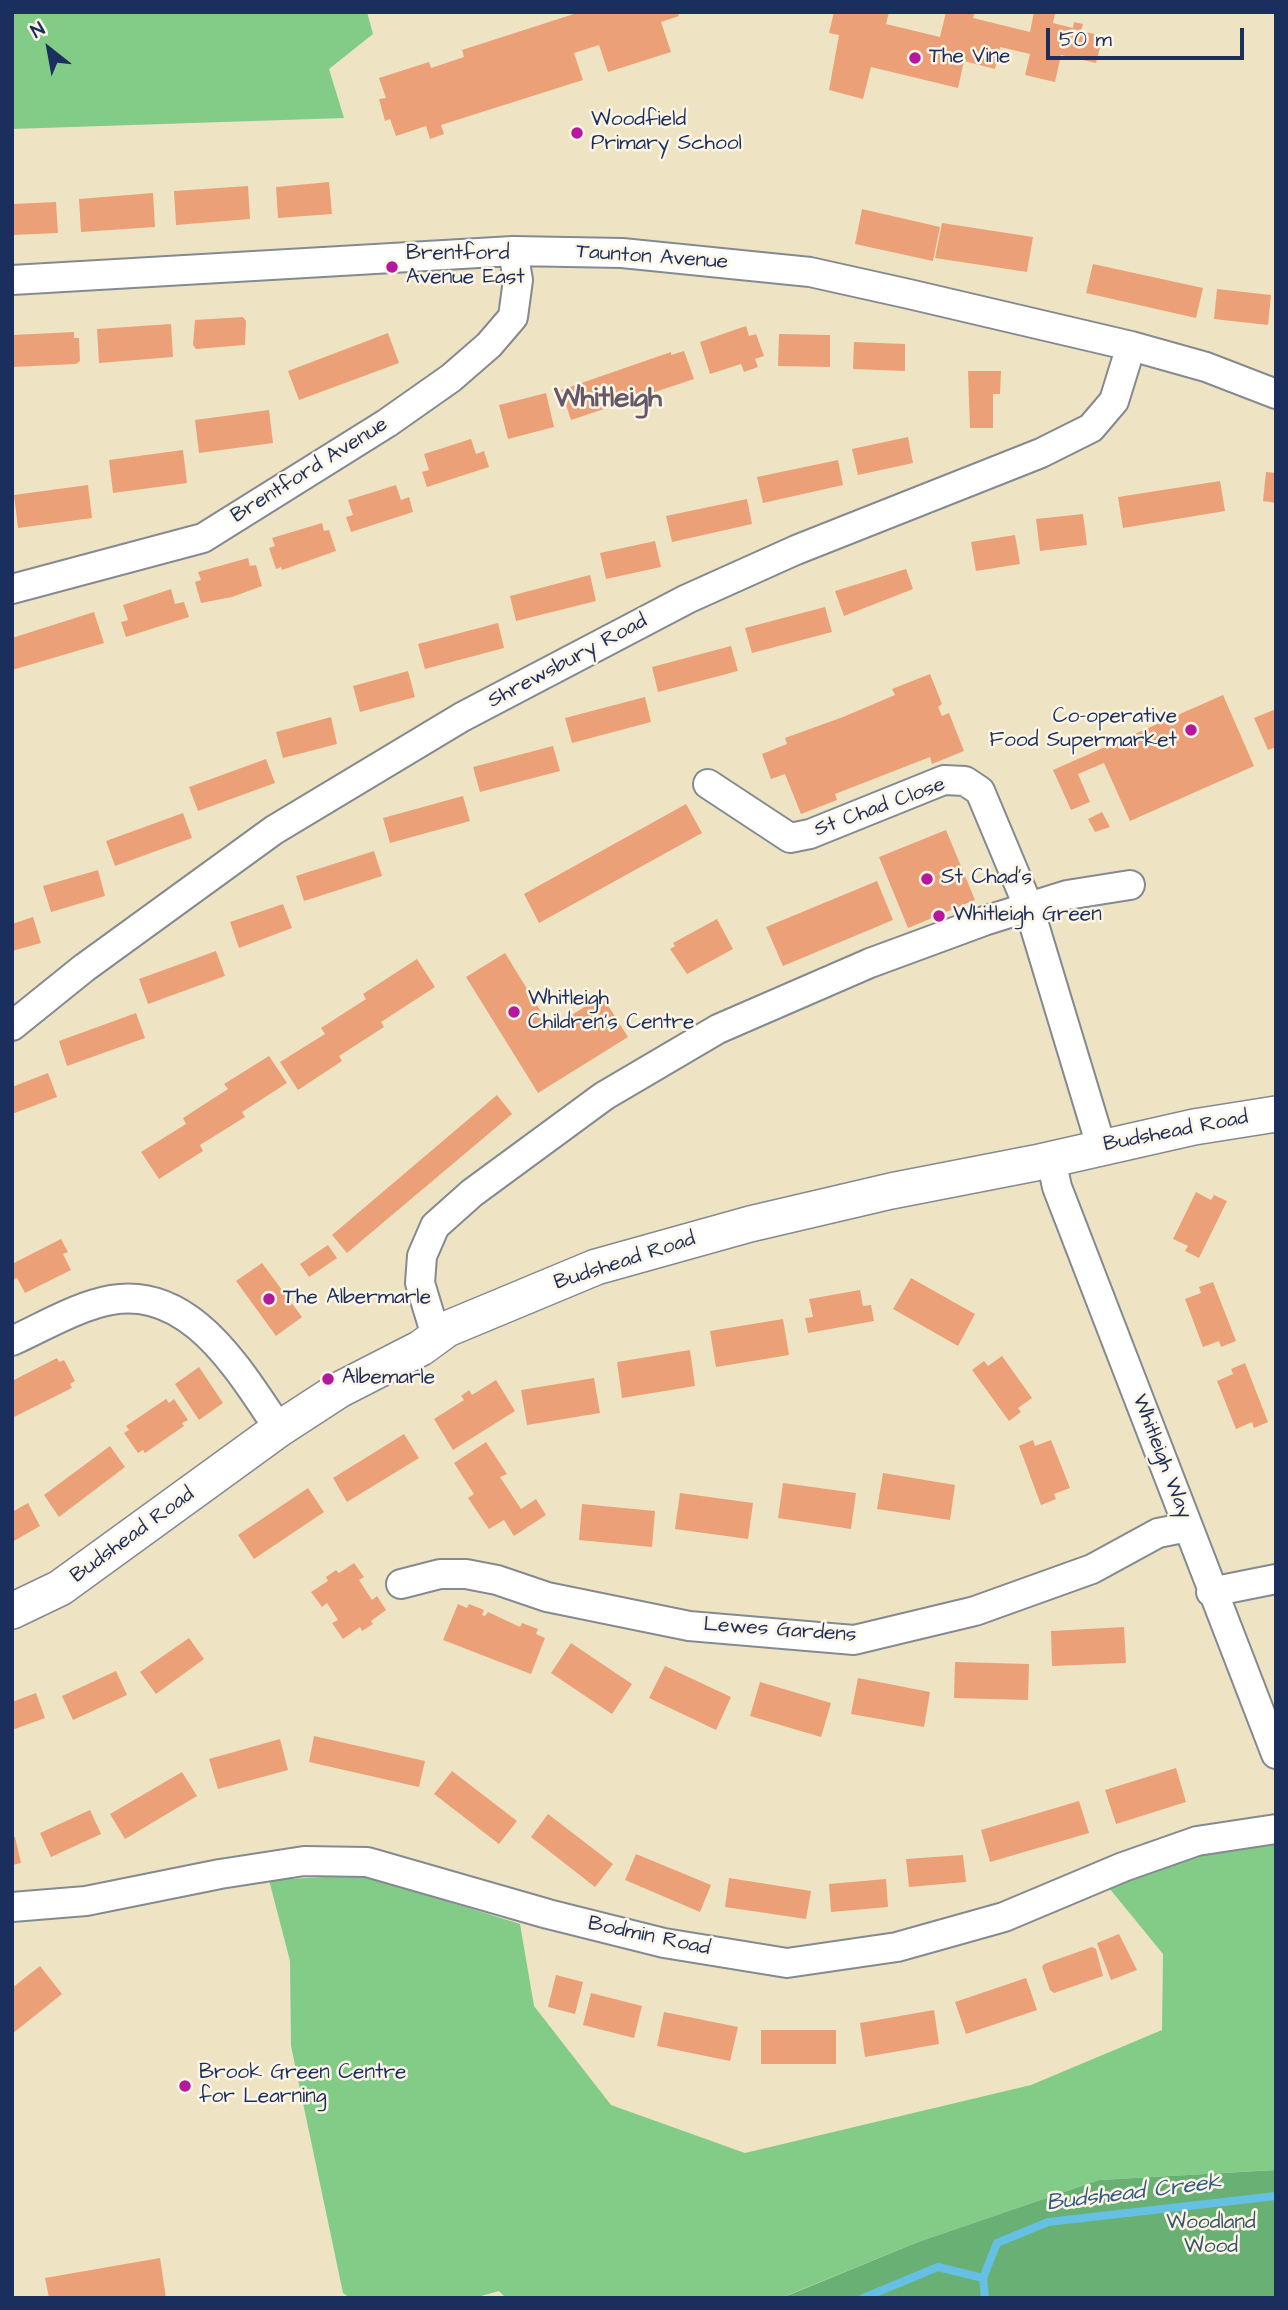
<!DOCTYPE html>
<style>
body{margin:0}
#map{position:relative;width:1288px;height:2310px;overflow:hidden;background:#eee4c4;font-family:"Architects Daughter",sans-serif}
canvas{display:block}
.frame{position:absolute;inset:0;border:14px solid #1b2f5e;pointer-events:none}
.north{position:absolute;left:14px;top:14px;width:70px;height:70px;-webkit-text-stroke:5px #fcf5e5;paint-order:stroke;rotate:329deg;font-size:19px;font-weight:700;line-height:28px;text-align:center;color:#1b2f5e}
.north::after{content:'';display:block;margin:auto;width:24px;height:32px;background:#1b2f5e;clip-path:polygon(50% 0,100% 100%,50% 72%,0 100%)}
.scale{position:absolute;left:1046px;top:28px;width:198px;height:32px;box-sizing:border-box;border:4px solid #1b2f5e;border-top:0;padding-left:9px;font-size:21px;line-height:24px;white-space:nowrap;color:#1b2f5e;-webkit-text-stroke:5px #fcf5e5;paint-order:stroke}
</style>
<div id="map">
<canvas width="1288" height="2310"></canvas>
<div class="frame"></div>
<div class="north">N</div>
<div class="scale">50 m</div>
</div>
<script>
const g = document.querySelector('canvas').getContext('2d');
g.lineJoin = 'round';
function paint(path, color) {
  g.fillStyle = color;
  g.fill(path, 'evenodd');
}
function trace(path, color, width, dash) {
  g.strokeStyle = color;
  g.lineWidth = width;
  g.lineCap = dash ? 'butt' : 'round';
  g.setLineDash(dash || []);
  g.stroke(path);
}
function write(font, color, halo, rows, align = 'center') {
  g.font = font + ' "Architects Daughter",sans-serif';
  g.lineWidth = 5;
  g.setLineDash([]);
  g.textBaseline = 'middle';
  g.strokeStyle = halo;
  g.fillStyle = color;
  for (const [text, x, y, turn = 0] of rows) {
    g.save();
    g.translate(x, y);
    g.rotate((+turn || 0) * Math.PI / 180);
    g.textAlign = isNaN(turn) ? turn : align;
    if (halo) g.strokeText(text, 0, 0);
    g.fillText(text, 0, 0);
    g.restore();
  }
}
const green = new Path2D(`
 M12,12H367L373,34L329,69L344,118L12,129Z
 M1228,1836H1276V2170L1099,2180L918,2242L788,2295L776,2298H506L499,2291L474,2298H350L343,2293L291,2046L290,1961L269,1880L363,1875L520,1924L534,2006L611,2105L745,2153L1031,2085L1162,2030L1163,1954L1105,1883Z`);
const forest = new Path2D(`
 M1276,2170V2298H776L789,2295L918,2242L1099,2180Z`);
const stream = new Path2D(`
 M983,2278L985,2298
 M863,2298L938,2267L983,2278L997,2243L1048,2222L1276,2196`);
const building = new Path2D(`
 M580,12H677L679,16L661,22L671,52L608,72L599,45L574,53L583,80L441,125L444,134L430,139L426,126L396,136L390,119L385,121L379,99L386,98L379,78L429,62L431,68L464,57L462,50Z
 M834,12H889L886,24L940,37L946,12L974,14L973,18L1030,32L1034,12H1048L1055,14L1053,23L1073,28L1074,22L1083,24L1081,31L1103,36L1096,63L1061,55L1055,82L1025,75L1030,54L1000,47L995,69L964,61L958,88L871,67L863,99L829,90L839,35L829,33Z
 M329,182L332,214L278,218L276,187Z
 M248,186L250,219L176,225L174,191Z
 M153,193L155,227L81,232L79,199Z
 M56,202L58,233L12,235V204Z
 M862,209L940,227L933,261L855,244Z
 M942,223L1033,237L1027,272L935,258Z
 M1093,264L1203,288L1196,318L1086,293Z
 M1217,289L1271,295L1268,325L1214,319Z
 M243,317L246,321L245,345L196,349L193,345L195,320Z
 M171,324L173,357L99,363L97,329Z
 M746,326L749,336L756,334L764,356L755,359L758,367L744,372L741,364L710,374L700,342Z
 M74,332V338H79L80,361L76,364L12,367V335Z
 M388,333L399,363L299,400L288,371Z
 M779,334L830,335V367L778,366Z
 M854,342L905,344V371L853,369Z
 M684,351L694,379L571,420L561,390L671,352V355Z
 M968,371H1001L1000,394H993V428H970Z
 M546,393L554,427L508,439L499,405Z
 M269,410L273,443L199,453L195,420Z
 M908,437L913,463L858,475L852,449Z
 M471,439L476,454L484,451L489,467L427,487L422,472L429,470L424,454Z
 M183,450L187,483L113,493L109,460Z
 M838,460L843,485L763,503L757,477Z
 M1266,472L1276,473V503L1263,501Z
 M1220,481L1225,511L1123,528L1118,497Z
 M88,485L92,518L18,528L14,495Z
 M396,485L401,500L409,497L413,512L351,532L346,517L353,515L348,500Z
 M747,499L752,524L672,542L666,516Z
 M1083,514L1087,545L1040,551L1036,519Z
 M322,523L324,531L329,530L336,551L282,570L281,567L276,569L269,548L275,546L272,538Z
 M1015,535L1020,564L976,571L971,542Z
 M655,541L661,567L606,579L600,553Z
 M248,558L250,566L256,565L262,586L232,597L201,603L195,582L201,580L198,572Z
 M906,569L913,589L844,616L835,591Z
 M590,575L596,601L516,621L510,596Z
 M171,589L175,604L184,602L189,617L126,637L121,622L128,620L123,605Z
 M825,607L832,632L752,653L745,628Z
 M94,612L104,643L12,670V638Z
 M498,623L504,648L425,669L418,644Z
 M731,646L738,671L658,692L652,667Z
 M408,671L415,697L360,712L353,686Z
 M930,674L942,704L938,707L942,716L949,713L964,751L932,764L930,757L835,794L837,800L801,814L785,774L771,779L762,754L787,744L785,738L843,717L895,695L892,689Z
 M1223,695L1254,766L1130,821L1104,763L1078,774L1090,802L1071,810L1053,770Z
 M645,697L651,722L572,743L565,718Z
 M1276,709V747L1268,750L1254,718Z
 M331,717L337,744L283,758L276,732Z
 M553,746L560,771L480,792L473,767Z
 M266,759L275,783L198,811L189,787Z
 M463,796L470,821L390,843L383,818Z
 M686,804L702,833L539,923L524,894Z
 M1102,812L1110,827L1095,832L1088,819Z
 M183,813L192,838L115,866L106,841Z
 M946,830L975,900L908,928L879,857Z
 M374,851L382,876L304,901L296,876Z
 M98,870L105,896L51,912L43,886Z
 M877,881L893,920L783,966L766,927Z
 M283,904L292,928L239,948L230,922Z
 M33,917L41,943L12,951V924Z
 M717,919L733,949L687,974L670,949L675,946L673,943Z
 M216,951L225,976L148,1004L139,979Z
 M505,953L551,1028L602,996L628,1037L538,1093L466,977Z
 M417,959L435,987L381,1022L384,1027L339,1056L342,1061L298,1090L280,1062L325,1034L321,1028L366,999L363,994Z
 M136,1013L145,1038L67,1066L59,1041Z
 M269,1056L287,1083L242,1112L245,1117L200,1145L203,1151L159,1179L141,1152L186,1124L183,1118L228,1089L224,1084Z
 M48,1073L57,1097L12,1114V1087Z
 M497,1095L512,1114L347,1253L332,1235Z
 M1196,1192L1211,1200L1214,1195L1227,1201L1199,1258L1185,1251L1188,1246L1173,1239Z
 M61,1239L68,1252L63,1254L71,1270L25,1293L17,1278L12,1280V1264Z
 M328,1245L337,1258L309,1277L300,1264Z
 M262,1263L302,1317L276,1336L236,1281Z
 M911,1278L975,1314L958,1346L893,1309Z
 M1213,1282L1236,1341L1221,1347L1219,1341L1203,1347L1185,1299L1201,1293L1199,1287Z
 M860,1290L863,1306L871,1305L874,1321L808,1333L805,1318L813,1317L809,1299Z
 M783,1319L789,1355L716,1367L710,1331Z
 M690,1350L695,1386L622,1398L617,1362Z
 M1002,1356L1032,1398L1018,1408L1021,1412L1009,1421L972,1370L984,1361L988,1366Z
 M57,1358L59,1362L64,1360L75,1381L70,1384L72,1388L12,1418V1381Z
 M1245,1363L1268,1422L1254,1428L1252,1422L1236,1429L1217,1381L1233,1374L1231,1369Z
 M199,1367L223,1403L199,1420L175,1384Z
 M594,1378L600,1413L527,1425L521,1390Z
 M496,1380L515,1411L453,1450L434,1419L464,1400L461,1396L469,1390L472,1395Z
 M166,1399L169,1403L174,1399L188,1420L182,1423L184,1426L145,1453L143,1450L138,1453L124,1433L129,1430L126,1426Z
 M404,1434L419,1458L347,1502L333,1478Z
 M1033,1440L1035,1446L1051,1440L1070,1488L1054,1494L1056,1499L1041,1505L1019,1446Z
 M486,1442L507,1474L500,1477L521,1509L536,1499L546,1515L514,1536L504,1520L489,1529L468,1498L474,1494L454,1463Z
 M110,1446L125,1467L59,1517L44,1495Z
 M883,1473L955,1485L950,1520L877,1509Z
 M783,1483L856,1493L851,1529L778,1518Z
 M308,1488L324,1512L254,1559L238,1535Z
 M680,1493L753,1503L748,1539L675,1529Z
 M28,1503L40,1526L12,1542V1512Z
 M582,1504L655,1511L652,1547L579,1540Z
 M354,1563L364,1577L359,1580L372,1600L377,1596L386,1610L371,1621L373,1624L362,1631L360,1627L343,1639L332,1623L338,1620L327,1603L322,1607L311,1592L328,1581L326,1577L336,1570L339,1573Z
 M458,1604L467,1608L469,1604L484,1610L482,1615L485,1616L488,1612L520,1627L522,1623L538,1629L536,1634L545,1638L531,1674L443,1640Z
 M1124,1627L1126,1663L1052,1666L1051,1631Z
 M189,1638L204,1659L156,1694L140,1672Z
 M571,1643L632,1684L612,1714L551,1673Z
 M955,1662L1029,1664L1028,1700L954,1698Z
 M665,1666L731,1697L716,1730L649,1698Z
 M116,1671L127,1695L73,1720L62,1696Z
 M858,1678L930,1692L924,1727L851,1714Z
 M760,1682L831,1703L821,1737L750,1716Z
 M36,1693L45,1718L12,1730V1702Z
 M314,1736L425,1761L419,1787L309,1762Z
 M280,1739L288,1770L218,1789L209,1759Z
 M1176,1768L1186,1802L1116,1824L1105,1790Z
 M452,1771L517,1821L499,1844L434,1794Z
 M182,1772L197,1796L125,1839L110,1814Z
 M1079,1801L1089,1833L990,1862L981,1830Z
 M90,1810L101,1834L51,1857L40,1833Z
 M548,1814L613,1864L595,1887L531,1837Z
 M12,1837H15L21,1863L12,1865Z
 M636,1854L711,1885L700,1912L625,1880Z
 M963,1855L966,1882L909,1887L906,1859Z
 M729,1878L811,1891L806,1919L725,1907Z
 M886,1879L888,1907L831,1912L829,1884Z
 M1119,1934L1137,1970L1111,1980L1097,1943Z
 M1092,1947L1096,1949L1103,1976L1054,1993L1050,1990L1042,1967L1044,1964Z
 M40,1966L62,1994L12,2034V1988Z
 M556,1975L583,1982L575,2014L548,2007Z
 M1026,1978L1037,2010L966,2034L955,2002Z
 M591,1993L642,2006L634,2038L583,2025Z
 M934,2010L939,2044L865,2057L860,2023Z
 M664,2012L738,2027L730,2061L657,2046Z
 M761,2030H836V2064H761Z
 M160,2258L166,2298H49L45,2278Z`);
const minor = new Path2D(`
 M12,280L513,251L622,253L810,272L909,294L1131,346L1206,367L1276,394
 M12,589L203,538L387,423L451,378L489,345L513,317L518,280L513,251
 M708,784L790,838L810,834L944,780L965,781L980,791L1029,908L1101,1146
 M12,1026L84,968L274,830L462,717L687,599L796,550L1041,453L1091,428L1114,401L1131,346
 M1051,1159L1057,1187L1276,1754
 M436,1336L420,1283L422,1256L435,1226L472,1193L604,1096L718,1029L870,963L984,921L1067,895L1130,885
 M12,1341C39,1329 67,1312 95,1304C185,1275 237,1367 279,1429
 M401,1584L440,1574H466L497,1580L547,1597L689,1626L854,1640L975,1611L1092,1569L1158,1533L1188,1527
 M1211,1592L1276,1579
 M12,1907L86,1901L220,1874L304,1861L367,1862L548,1914L664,1943L787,1963L897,1947L1004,1917L1123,1867L1197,1841L1276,1829`);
const tertiary = new Path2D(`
 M12,1611L60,1588L279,1429L339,1390L421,1348L447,1329L596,1267L750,1224L891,1191L1035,1163L1194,1127L1276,1114`);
const markers = [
 [915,58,7,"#b5179e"],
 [577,133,7,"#b5179e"],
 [392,267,7,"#b5179e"],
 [1191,730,7,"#b5179e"],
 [927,879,7,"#b5179e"],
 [939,916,7,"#b5179e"],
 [514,1012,7,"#b5179e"],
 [269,1299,7,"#b5179e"],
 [328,1379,7,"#b5179e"],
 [185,2086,7,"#b5179e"]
];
const poiNames = [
 ["The Vine",929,58],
 ["Woodfield",591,121],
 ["Primary School",591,145],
 ["Brentford",406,255],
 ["Avenue East",406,279],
 ["Co-operative",1177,718,"right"],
 ["Food Supermarket",1177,742,"right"],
 ["St Chad's",941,879],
 ["Whitleigh Green",953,916],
 ["Whitleigh",528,1000],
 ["Children's Centre",528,1024],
 ["The Albermarle",283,1299],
 ["Albemarle",342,1379],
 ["Brook Green Centre",199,2074],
 ["for Learning",199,2098]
];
const streetNames = [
 ["Taunton Avenue",652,258,4],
 ["Brentford Avenue",310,471,-32],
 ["Shrewsbury Road",568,662,-28],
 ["St Chad Close",880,808,-20],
 ["Budshead Road",1176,1132,-11],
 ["Budshead Road",625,1262,-18],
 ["Whitleigh Way",1161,1457,69],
 ["Budshead Road",133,1536,-36],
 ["Lewes Gardens",780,1631,4],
 ["Bodmin Road",649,1937,12]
];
const parkNames = [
 ["Woodland",1211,2224],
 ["Wood",1211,2248]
];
const waterNames = [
 ["Budshead Creek",1134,2194,-7]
];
const districtNames = [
 ["Whitleigh",608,400]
];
paint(green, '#82cc88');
paint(forest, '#69b074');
trace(stream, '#66c0e4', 8);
paint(building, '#eca078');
trace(minor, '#848a91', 32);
trace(tertiary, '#848a91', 38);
trace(minor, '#fff', 28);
trace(tertiary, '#fff', 35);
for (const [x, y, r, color] of markers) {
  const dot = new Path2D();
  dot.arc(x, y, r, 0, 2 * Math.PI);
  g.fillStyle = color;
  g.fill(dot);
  trace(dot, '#fcf5e5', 2.5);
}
write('21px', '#1b2f5e', '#fcf5e5', poiNames, 'left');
write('21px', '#1b2f5e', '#fcf5e5', streetNames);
write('21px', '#355668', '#fcf5e5', parkNames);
write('italic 23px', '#325a86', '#fcf5e5', waterNames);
write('bold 28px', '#645767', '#fcf5e5', districtNames);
</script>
